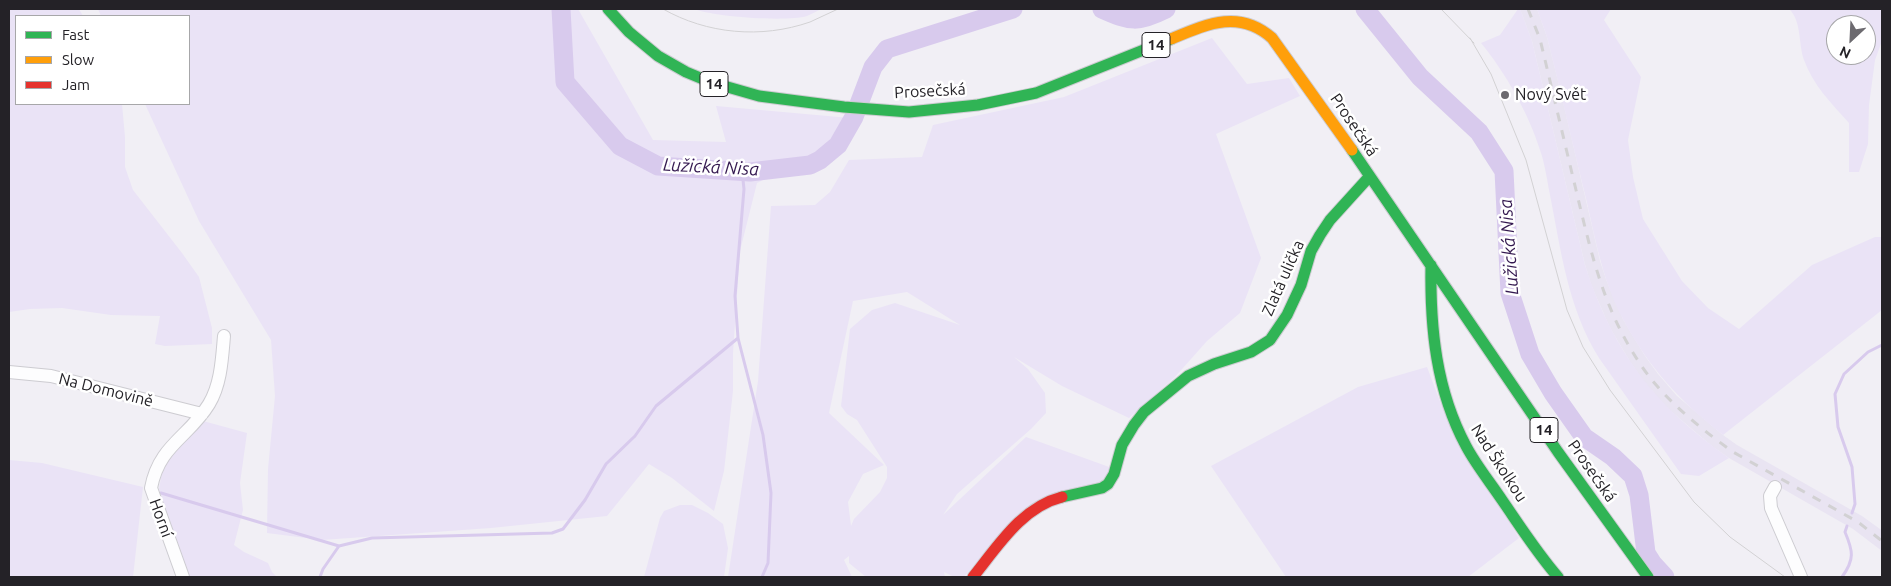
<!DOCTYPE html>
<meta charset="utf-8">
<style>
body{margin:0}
#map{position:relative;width:1891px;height:586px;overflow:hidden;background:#f1eff5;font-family:Ubuntu,sans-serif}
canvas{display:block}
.frame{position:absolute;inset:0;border:10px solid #242227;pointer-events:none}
.legend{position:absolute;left:15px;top:15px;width:175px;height:90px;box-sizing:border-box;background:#fff;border:1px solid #a7a7a9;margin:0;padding:6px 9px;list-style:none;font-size:15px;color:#242227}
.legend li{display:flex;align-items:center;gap:10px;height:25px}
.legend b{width:25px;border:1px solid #a7a7a9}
.north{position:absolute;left:1826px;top:15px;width:50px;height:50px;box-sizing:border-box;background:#fff;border:1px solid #a7a7a9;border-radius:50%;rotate:205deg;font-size:14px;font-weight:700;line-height:20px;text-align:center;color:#242227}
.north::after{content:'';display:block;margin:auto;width:18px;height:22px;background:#6c6a6f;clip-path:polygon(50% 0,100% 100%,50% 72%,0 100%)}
</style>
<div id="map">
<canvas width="1891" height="586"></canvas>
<div class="frame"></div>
<ul class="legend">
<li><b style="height:6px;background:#30b455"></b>Fast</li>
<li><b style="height:6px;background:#ff9f0a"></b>Slow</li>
<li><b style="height:6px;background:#e5322d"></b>Jam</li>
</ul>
<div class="north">N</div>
</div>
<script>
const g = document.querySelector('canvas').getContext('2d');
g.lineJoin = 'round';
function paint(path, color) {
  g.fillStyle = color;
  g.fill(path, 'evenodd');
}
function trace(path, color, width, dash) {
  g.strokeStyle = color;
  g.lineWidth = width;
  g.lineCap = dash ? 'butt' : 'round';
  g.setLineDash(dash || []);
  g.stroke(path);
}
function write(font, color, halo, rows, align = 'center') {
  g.font = font + ' Ubuntu,sans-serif';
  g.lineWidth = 5;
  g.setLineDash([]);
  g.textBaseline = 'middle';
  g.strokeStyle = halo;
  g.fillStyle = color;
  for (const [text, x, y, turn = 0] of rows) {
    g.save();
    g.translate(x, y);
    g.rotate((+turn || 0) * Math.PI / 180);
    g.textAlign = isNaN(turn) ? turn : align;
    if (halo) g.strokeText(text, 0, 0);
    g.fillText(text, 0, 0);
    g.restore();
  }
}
const built = new Path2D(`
 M1520,9H1537L1540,17L1547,37L1561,93L1600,261L1607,282L1624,321L1645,356L1658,374L1677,396L1723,435L1737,445L1862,516L1880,529L1882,531V551L1853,529L1729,458L1713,447L1666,407L1645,384L1632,365L1610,328L1592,287L1585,265L1532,41Z`);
const green = new Path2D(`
 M9,9H79L83,16H16V104H122L125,137V167L133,190L182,253L199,277L212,328V344L165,346L155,344L160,316L111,315L62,308L30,309L9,312Z
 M98,9H578L653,140L726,142L716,106L850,118L819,152L757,183L740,251L733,353V391L724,471L714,511L672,478L649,464L607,516L491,528L322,540L267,533L268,469L275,396L271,340L199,221L145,104H189V16H101Z
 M694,9H821C817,11 812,14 807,16C786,22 715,17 694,9Z
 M1518,9H1520L1532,41L1585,265C1613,352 1655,406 1729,458L1699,476L1681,474L1599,358C1568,308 1561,251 1550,195C1547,180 1545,164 1540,150C1529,114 1505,72 1481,43L1500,35Z
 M1537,9H1611L1604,20L1641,77L1628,140L1633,177L1643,219L1682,281L1708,308L1739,329L1812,265L1875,237H1882V310L1723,435C1682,403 1648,367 1624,321C1604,285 1596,243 1587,203C1573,147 1561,92 1547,37Z
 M1789,9H1882V41L1875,60L1869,105L1868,144L1859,172H1849V123C1831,103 1813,85 1804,60C1798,43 1802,21 1789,9ZM1836,25H1866V55H1836Z
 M1212,38L1247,84L1289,78L1300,96L1216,134L1261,258L1240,313L1207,341L1175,377L1129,418L1062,386L1014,357L1028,369L1045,393L1046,413L1031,429L957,494L943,515L1026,437L1112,468L1103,483L1017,515L964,577H954L944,572L945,577H866L849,563V556L844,560L852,577H728L758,381L771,206L815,205L830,192L849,160L922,157L933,125L1064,97ZM907,292L960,325L895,303L872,310L850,329L841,406L847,414L857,420L887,467V478L880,492L854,519L851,526L848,502L863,474L884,465L829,413L853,301Z
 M1427,367L1447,420L1519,538L1468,577H1286L1211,466L1358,387Z
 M203,421L247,433L240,483L243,510L234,545L244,552L268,563L272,572L277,577H190L178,549L159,489L162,472L174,450Z
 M9,460L42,463L143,487L133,577H9Z
 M680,505H692L708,513L723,524L728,548L724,577H644L660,518L664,511Z`);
const stream = new Path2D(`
 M742,171L744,189L735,296L738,338L763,435L771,493L768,563L762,577
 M161,493L339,546
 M1852,513L1855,504L1852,467L1838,427L1835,394L1844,374L1868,352L1882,345
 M320,577L323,569L339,546L372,538L552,533L563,529L585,500L606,464L635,436L656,406L738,338
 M1842,577C1855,559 1853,551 1845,532L1847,526`);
const river = new Path2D(`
 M561,9L565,82L620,146L658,166L750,172L810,165L820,160L838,145L854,117L873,67L887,49L1013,9
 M1102,9C1131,22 1138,23 1166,9
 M1365,9L1420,77L1479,132L1504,171L1510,293L1530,354L1553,393L1584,437L1613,457L1633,476L1639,495L1646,553L1653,564L1665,577`);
const street = new Path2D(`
 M9,372L51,376L202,414
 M1775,487L1770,496L1771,508L1801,577
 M183,577L151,488C159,445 189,437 209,404C221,384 222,359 224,336`);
const fast = new Path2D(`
 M608,9L629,32L658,56L686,72L710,82L759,96L844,107L909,112L978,105L1036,93L1171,39
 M1352,150L1558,452L1648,577
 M1431,265C1430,328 1436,390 1466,446C1476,465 1490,482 1502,500C1520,526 1537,553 1558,577
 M1062,497L1102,488L1108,484L1114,474L1122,445L1134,425L1144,412L1188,376L1214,364L1251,352L1270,340L1287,315L1301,285L1311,251L1320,235L1330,220L1369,177`);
const slow = new Path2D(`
 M1171,39C1207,24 1239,9 1272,38L1352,150`);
const jam = new Path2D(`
 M973,577C998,546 1022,507 1062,497`);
const tram = new Path2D(`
 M663,9C707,34 761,39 810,22C819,18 829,13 838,9
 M1441,9L1474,43
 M1470,38L1491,74L1526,160L1567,310L1583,347L1610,390L1694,502L1730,537L1785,577`);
const rail = new Path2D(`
 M1528,9L1540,39C1552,89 1564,140 1576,190C1593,261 1606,320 1651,379C1674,407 1704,431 1733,452L1858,522L1882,541`);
const markers = [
 [1505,95,5,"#6c6a6f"]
];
const shields = [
 [1156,45,28],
 [714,84,28],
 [1544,430,28]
];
const shieldNames = [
 ["14",1156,45],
 ["14",714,84],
 ["14",1544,430]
];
const streetNames = [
 ["Prosečská",930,91,-3],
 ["Prosečská",1354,125,56],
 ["Zlatá ulička",1283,278,-66],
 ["Na Domovině",106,390,14],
 ["Nad Školkou",1499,463,57],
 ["Prosečská",1592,471,55],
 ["Horní",161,518,70]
];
const poiNames = [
 ["Nový Svět",1515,95]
];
const waterNames = [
 ["Lužická Nisa",711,167,3],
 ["Lužická Nisa",1509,247,-94]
];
paint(built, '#e9e4f2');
paint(green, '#eae3f6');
trace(stream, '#d8caed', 3);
trace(river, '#d8caed', 19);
trace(street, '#cdccd1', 14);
trace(fast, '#cdccd1', 13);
trace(slow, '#cdccd1', 13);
trace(jam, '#cdccd1', 13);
trace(street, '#fdfdfe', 12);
trace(fast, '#30b455', 11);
trace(slow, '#ff9f0a', 11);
trace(jam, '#e5322d', 11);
trace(tram, '#d2d1d3', 1);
trace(rail, '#d2d1d3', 3, [9, 9]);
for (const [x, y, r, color] of markers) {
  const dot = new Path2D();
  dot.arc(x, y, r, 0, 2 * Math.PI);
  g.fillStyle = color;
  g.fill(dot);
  trace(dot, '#fff', 2);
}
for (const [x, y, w] of shields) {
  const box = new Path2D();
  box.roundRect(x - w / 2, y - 12.5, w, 25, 4);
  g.fillStyle = '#fff';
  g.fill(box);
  trace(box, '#242227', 1);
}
write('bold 15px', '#242227', null, shieldNames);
write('16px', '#242227', '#fff', streetNames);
write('16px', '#242227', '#fff', poiNames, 'left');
write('italic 18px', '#341950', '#fff', waterNames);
</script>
